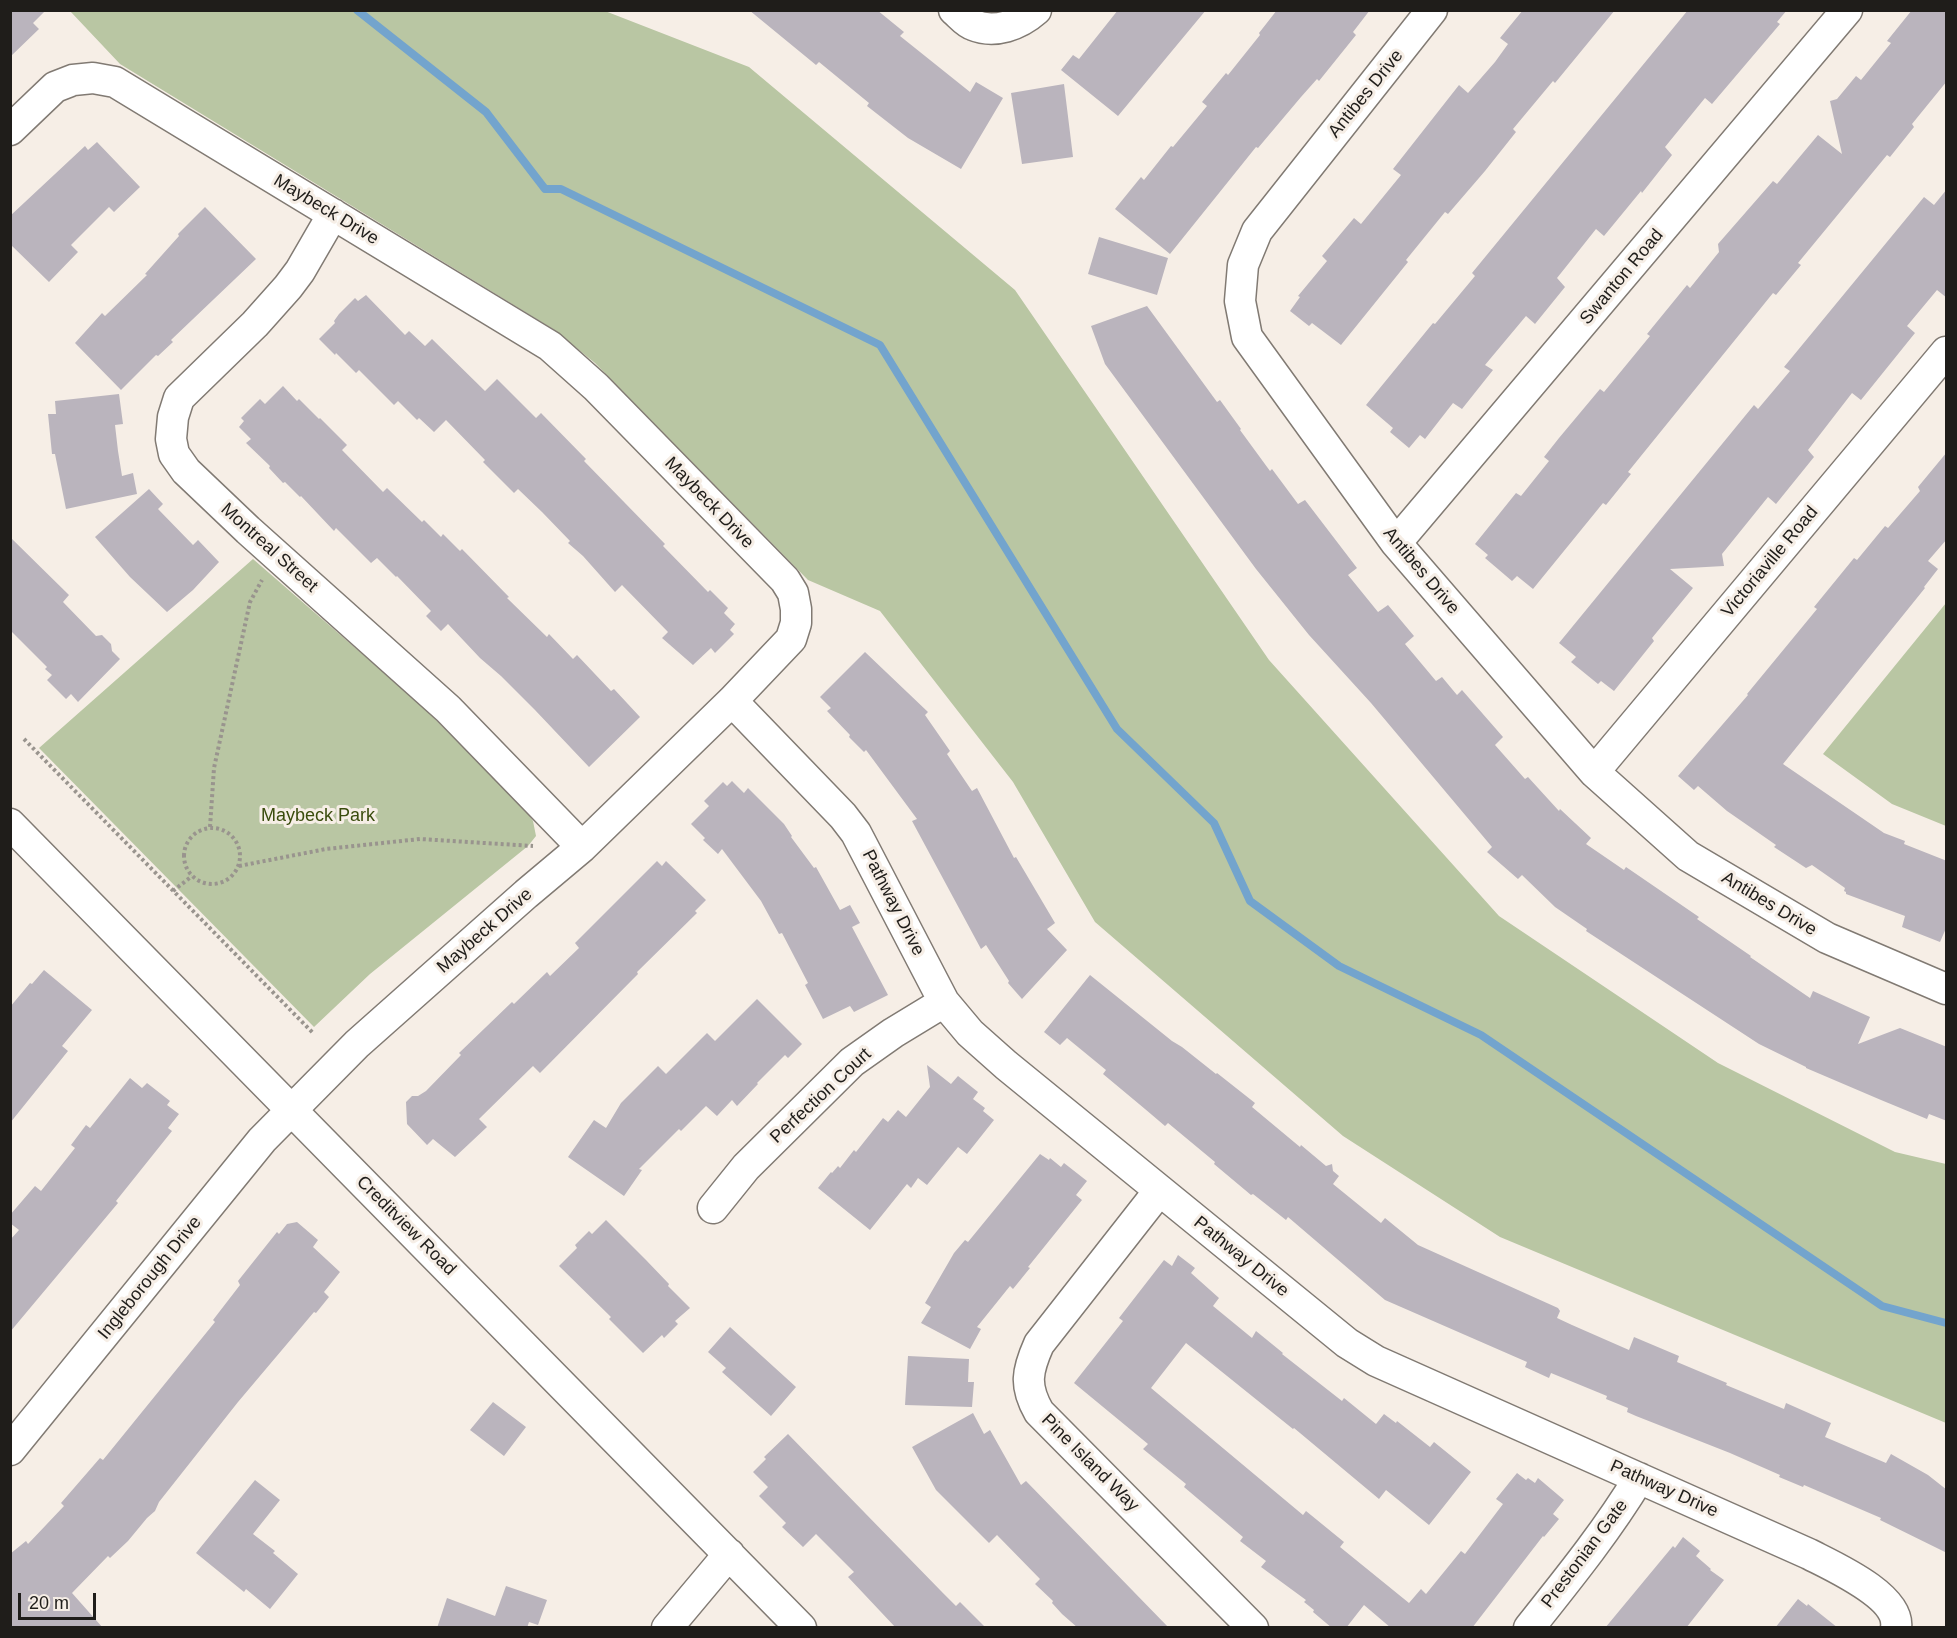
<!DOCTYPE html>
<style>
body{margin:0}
#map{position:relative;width:1957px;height:1638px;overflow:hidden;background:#f6eee6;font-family:Helvetica,sans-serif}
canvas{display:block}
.frame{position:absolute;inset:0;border:12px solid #1f1d1a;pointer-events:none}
.scale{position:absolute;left:18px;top:1593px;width:78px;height:27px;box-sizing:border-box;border:3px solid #1f1d1a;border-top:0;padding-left:8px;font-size:18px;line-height:21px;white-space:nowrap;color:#1f1d1a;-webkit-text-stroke:4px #f6eee6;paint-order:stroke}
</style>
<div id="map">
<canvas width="1957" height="1638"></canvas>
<div class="frame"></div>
<div class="scale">20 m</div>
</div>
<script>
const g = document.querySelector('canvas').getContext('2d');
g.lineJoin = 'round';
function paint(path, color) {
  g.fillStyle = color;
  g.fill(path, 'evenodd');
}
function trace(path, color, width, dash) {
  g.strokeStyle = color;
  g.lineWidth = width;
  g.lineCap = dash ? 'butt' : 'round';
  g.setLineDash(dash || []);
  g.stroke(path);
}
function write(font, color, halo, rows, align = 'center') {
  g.font = font + ' Helvetica,sans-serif';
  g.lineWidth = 6;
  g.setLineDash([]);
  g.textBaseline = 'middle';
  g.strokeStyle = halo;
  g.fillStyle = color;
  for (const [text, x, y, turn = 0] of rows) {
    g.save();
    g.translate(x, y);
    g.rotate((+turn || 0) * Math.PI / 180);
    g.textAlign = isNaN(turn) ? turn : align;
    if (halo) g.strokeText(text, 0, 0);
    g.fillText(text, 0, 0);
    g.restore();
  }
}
const green = new Path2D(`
 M70,11H605L749,67L1015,290L1269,660L1499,916L1718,1063L1895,1152L1946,1164V1423L1500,1237L1343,1136L1095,922L1013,782L880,611L808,580L595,363L553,329L120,64Z
 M253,559L421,705L528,813L533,821L536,836L528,846L370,974L314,1027L39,748Z
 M1946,603V826L1892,804L1823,754Z`);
const stream = new Path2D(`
 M357,10L486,112L545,189H561L880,345L1117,729L1214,823L1250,901L1339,966L1481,1035L1882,1306L1946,1323`);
const building = new Path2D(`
 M10,10H46L33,23L39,29L10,57Z
 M749,10H877L904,32L900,36L970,92L976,82L1003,98L961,169L908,138L867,106L869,103L819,62L816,65Z
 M1118,10H1206L1118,116L1061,70L1073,55L1079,59Z
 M1277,10H1370L1353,32L1356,35L1319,81L1317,79L1301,97L1258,148L1256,147L1170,254L1115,209L1141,177L1144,180L1171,146L1173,147L1207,106L1202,102L1226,73L1228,75L1260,35L1259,33Z
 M1523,10H1615L1555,83L1553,81L1513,129L1516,132L1485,171L1448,214L1445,212L1406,260L1408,262L1341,345L1312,323L1309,326L1290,311L1300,297L1298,296L1327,261L1322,256L1354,218L1361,224L1401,175L1393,169L1459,85L1468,93L1495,62L1508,44L1500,38Z
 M1688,10H1787L1777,22L1780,24L1712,104L1705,98L1665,147L1672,155L1642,193L1641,191L1604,236L1596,229L1569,263L1557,278L1565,287L1535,324L1526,316L1485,365L1493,370L1462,409L1453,403L1425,439L1420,435L1409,448L1390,432L1393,428L1366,405L1433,323L1435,324L1475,276L1472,273Z
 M1912,10H1947V81L1912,124L1914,127L1890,157L1887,155L1798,263L1801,265L1776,295L1773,293L1628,472L1631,474L1606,505L1603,503L1533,589L1517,576L1512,581L1485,558L1488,555L1475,544L1516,493L1521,496L1549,461L1544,457L1559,438L1600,389L1604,392L1650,336L1647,334L1687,285L1690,288L1719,252L1718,244L1773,181L1777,184L1818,135L1842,154L1830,101L1837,99L1856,76L1861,80L1891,43L1887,41Z
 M1064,84L1073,157L1022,164L1011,93Z
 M97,142L140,187L114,212L109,207L71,245L78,252L49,282L10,244V216L85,146L88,150Z
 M1947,189V298L1937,290L1907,326L1915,333L1861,400L1852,393L1808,450L1814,457L1776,504L1768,497L1722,554L1724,566L1670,569L1693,588L1652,638L1654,641L1614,691L1601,681L1598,684L1571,662L1576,657L1559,643L1754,405L1758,409L1790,371L1784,367L1924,197L1934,205Z
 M205,207L256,259L171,340L173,342L158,356L156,355L121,390L75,343L102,313L105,316L147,275L145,274L179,236L178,234Z
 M1099,237L1168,258L1157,295L1088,274Z
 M366,295L405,335L409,331L425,346L432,339L485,391L497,379L536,418L541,413L586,459L584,461L665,544L663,546L708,592L710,590L728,608L724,613L735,624L730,630L734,634L715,653L711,648L693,665L662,638L668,632L622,585L615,592L583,556L568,543L570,541L542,512L518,489L514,493L483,462L485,460L446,420L434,432L419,418L417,420L398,401L394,405L359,370L356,373L336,353L335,355L319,339L335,323L334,321L339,314L355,298L358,301Z
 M1147,306L1217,402L1220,400L1241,429L1240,430L1270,471L1272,469L1298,504L1305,500L1357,568L1348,575L1378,612L1388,605L1414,636L1405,644L1436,681L1442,677L1457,695L1462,690L1503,737L1495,745L1525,779L1528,777L1559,811L1560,809L1591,838L1586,844L1624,870L1626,867L1699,917L1697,919L1751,956L1750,957L1810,998L1813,991L1870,1017L1858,1044L1900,1028L1947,1047V1121L1929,1114L1927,1119L1881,1100L1806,1068V1067L1759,1044L1586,931L1587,929L1555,907L1522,875L1518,879L1487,852L1492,847L1371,703L1309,635L1256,569L1105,364L1091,326Z
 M283,386L297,401L299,399L319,419L320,418L347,445L342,450L383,492L387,488L422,522L424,520L441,537L443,534L460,551L462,549L509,597L507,598L547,637L549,634L573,659L577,655L611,691L614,689L640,717L589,767L535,710L501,676L480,658L448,624L441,631L426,616L431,611L397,576L396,577L377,558L371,563L336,528L334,531L301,496L300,497L285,482L283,483L269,468L270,466L246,443L251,439L239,427L244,421L241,418L260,399L265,404Z
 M119,394L123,424L115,425L118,451L122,476L133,473L137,494L66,509L55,454H52L48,414H56L55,401Z
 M1947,452V539L1928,561L1938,569L1924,587L1925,588L1783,764L1884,833L1905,841L1904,844L1947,861V926L1940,942L1902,927L1905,916L1846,894V892L1844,891L1845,888L1812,865L1806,868L1774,847L1776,845L1727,811L1698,786L1694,790L1678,776L1748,695L1747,694L1817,609L1814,607L1854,558L1857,560L1885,526L1888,528L1920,491L1918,487Z
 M149,489L163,504L158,509L193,545L198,540L219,562L193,590L167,612L130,577L95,537Z
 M10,537L69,595L63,602L96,636L102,635L111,644L112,651L120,659L78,702L71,694L66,699L47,680L52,675L45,669L47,667L10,630Z
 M865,652L928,712L925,715L950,751L947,754L972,791L977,788L1014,858L1016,857L1055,923L1047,929L1067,950L1022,999L1008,983L1009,981L986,945L981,949L912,821L917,819L866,750L864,752L849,737L850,735L827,711L831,708L820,697Z
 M732,781L744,793L748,788L784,824L792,836L791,837L814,868L816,867L840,910L850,905L860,923L852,927L888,995L854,1012L850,1006L823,1019L805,985L808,983L782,933L779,934L761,901L722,849L718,854L703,840L705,838L691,824L709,806L704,801L723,782L727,786Z
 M657,861L662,866L666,861L706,900L695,911L697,913L637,972L638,974L540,1073L533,1066L479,1119L487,1127L455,1157L433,1139L427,1145L407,1124L406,1102L412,1096H418L426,1091L461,1055L459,1053L512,1002L514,1004L547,972L550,976L579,948L575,943Z
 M44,970L92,1010L62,1046L68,1051L10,1123V1007L30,983L32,984Z
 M1090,975L1172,1041L1182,1047L1216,1074L1217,1073L1255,1103L1252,1107L1300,1147L1301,1145L1326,1166L1332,1164L1333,1171L1339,1176L1333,1184L1381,1223L1385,1218L1418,1245L1558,1308L1560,1311L1557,1318L1572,1325L1629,1350L1634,1337L1679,1356L1677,1362L1727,1383L1726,1385L1784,1409L1786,1403L1831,1423L1825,1437L1886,1463L1891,1454L1928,1475L1947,1490V1553L1880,1520L1881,1518L1804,1485L1803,1487L1779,1477L1780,1475L1730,1453L1636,1416L1627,1412L1628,1408L1606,1399L1607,1396L1551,1373L1549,1378L1525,1367L1527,1362L1385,1300L1288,1217L1286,1220L1253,1194L1251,1195L1214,1164L1215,1162L1168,1123L1165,1126L1145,1109L1103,1074L1106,1070L1067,1038L1060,1045L1044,1032Z
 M757,999L802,1044L788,1058L785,1055L757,1083L758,1084L737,1106L732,1100L717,1116L706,1106L681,1131L679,1129L639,1169L642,1170L624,1196L568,1157L594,1120L606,1128L621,1103L658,1066L666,1074L707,1033L715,1041Z
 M927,1065L951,1084L958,1076L978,1092L973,1099L985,1108L983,1111L994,1120L967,1154L958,1147L927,1185L918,1178L911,1188L907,1184L870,1230L818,1188L831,1172L832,1173L838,1166L840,1168L854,1150L856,1152L883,1118L888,1122L898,1110L906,1117L930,1087Z
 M130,1078L142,1088L147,1083L170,1101L167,1105L179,1114L168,1128L172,1131L116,1201L118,1203L10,1332V1240L19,1230L10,1223V1215L35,1186L41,1191L75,1148L71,1145L86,1125L90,1128Z
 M1040,1154L1049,1160L1050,1158L1061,1167L1064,1163L1087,1181L1076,1195L1082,1200L1028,1267L1030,1268L1013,1289L1010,1286L977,1327L981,1329L970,1349L921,1323L931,1307L925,1303L954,1253L965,1240L968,1242Z
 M606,1220L646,1260L669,1284L668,1286L690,1308L675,1321L678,1324L664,1338L662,1335L643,1353L609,1319L611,1317L559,1266L577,1248L575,1245L589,1231L592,1234Z
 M297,1222L318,1240L313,1247L340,1272L324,1292L329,1297L316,1313L314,1312L238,1402L159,1502L155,1511L147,1518L128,1541L110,1558L108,1556L72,1593L103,1628H10V1554L26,1541L28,1544L64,1506L61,1503L100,1458L103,1460L215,1322L213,1320L240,1285L238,1281L277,1232L279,1234L287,1224Z
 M1178,1255L1195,1268L1191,1273L1219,1298L1213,1306L1252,1338L1256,1331L1283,1353L1282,1354L1342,1401L1344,1398L1376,1424L1384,1414L1396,1423L1397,1421L1430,1447L1434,1442L1471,1472L1429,1525L1386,1490L1379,1499L1294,1428L1293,1429L1186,1343L1151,1388L1303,1515L1306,1511L1344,1542L1340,1547L1409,1603L1421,1589L1426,1594L1461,1551L1465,1554L1503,1504L1496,1499L1517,1473L1526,1480L1528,1478L1535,1483L1538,1478L1564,1500L1553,1514L1559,1519L1544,1537L1543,1536L1472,1628H1391L1364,1605L1346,1628H1332L1313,1612L1314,1610L1304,1602L1306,1600L1261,1567L1266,1561L1240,1541L1243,1537L1184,1487L1186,1484L1143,1449L1148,1444L1074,1383L1123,1321L1119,1318L1164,1260L1172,1266Z
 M730,1327L796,1387L771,1416L722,1372L726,1368L708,1352Z
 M908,1356L969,1359L968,1382H974L972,1407L905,1405Z
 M493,1402L526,1427L504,1456L470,1430Z
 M973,1413L984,1434L990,1430L1021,1485L1026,1481L1169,1628H1078L1062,1614L1052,1603L1053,1601L1035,1584L1040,1579L997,1535L989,1543L936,1490L912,1447Z
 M788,1434L941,1591L956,1606L960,1602L986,1628H896L848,1577L854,1572L816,1534L803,1547L782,1527L786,1523L759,1496L768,1487L753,1472L766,1459L764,1457Z
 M255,1480L280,1500L253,1534L275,1551L273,1553L298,1574L270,1609L246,1589L244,1592L196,1553Z
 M1683,1537L1700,1551L1696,1556L1711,1569L1710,1570L1724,1580L1686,1628H1605L1673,1546L1675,1548Z
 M506,1586L547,1600L538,1625L529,1622L527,1628H437L447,1598L495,1616Z
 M1798,1599L1807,1606L1808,1604L1838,1628H1775Z`);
const path = new Path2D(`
 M24,739L313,1033
 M210,827L214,768L250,602L262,580
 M184 856a28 28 0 1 1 56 0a28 28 0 1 1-56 0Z
 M239,866L326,849L420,839L533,846
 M173,891L192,876`);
const minor = new Path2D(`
 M954,10C960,15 966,23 973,25C995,34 1019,25 1036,10
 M1432,10L1257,231L1243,265L1240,301L1247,337L1396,543L1594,772L1688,856L1827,938L1946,989
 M10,130L55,87L73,80L93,78L115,82L550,346L596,387L785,580L793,593L796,609V623L791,639L732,701L582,847L526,894L357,1044L262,1140L10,1450
 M333,214L300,271L288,287L255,324L179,398L173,417L171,439L174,454L186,471L248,530L448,709L582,847
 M1396,543L1847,10
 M732,701L843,816L856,833L944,1002L970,1033L1006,1065L1347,1343L1376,1361L1809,1554C1832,1566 1901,1596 1896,1628
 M1594,772L1946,352
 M10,824L801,1628
 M1159,1191L1039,1344C1027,1371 1024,1386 1039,1412L1253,1628
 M713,1208L746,1167L852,1062L893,1033L944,1002
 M667,1628L729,1554
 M1529,1628C1568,1579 1607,1531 1639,1478`);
const streetNames = [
 ["Antibes Drive",1366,94,-51],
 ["Maybeck Drive",326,210,31],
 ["Swanton Road",1622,277,-50],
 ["Maybeck Drive",709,503,46],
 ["Montreal Street",269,548,42],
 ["Victoriaville Road",1770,562,-50],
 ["Antibes Drive",1421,571,50],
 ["Pathway Drive",893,903,63],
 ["Antibes Drive",1769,904,31],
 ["Maybeck Drive",485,931,-41],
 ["Perfection Court",821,1096,-43],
 ["Creditview Road",406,1226,45],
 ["Pathway Drive",1241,1257,39],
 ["Ingleborough Drive",150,1278,-51],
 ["Pine Island Way",1090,1463,45],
 ["Pathway Drive",1664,1489,24],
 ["Prestonian Gate",1585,1554,-53]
];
const parkNames = [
 ["Maybeck Park",318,816]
];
paint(green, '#b9c6a3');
trace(stream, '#73a4cd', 8);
paint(building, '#bab4bd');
trace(minor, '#817a73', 33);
trace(path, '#99948e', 4, [3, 3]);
trace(minor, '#fff', 30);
write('18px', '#1f1d1a', '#f6eee6', streetNames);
write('18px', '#3a4c0d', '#f6eee6', parkNames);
</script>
